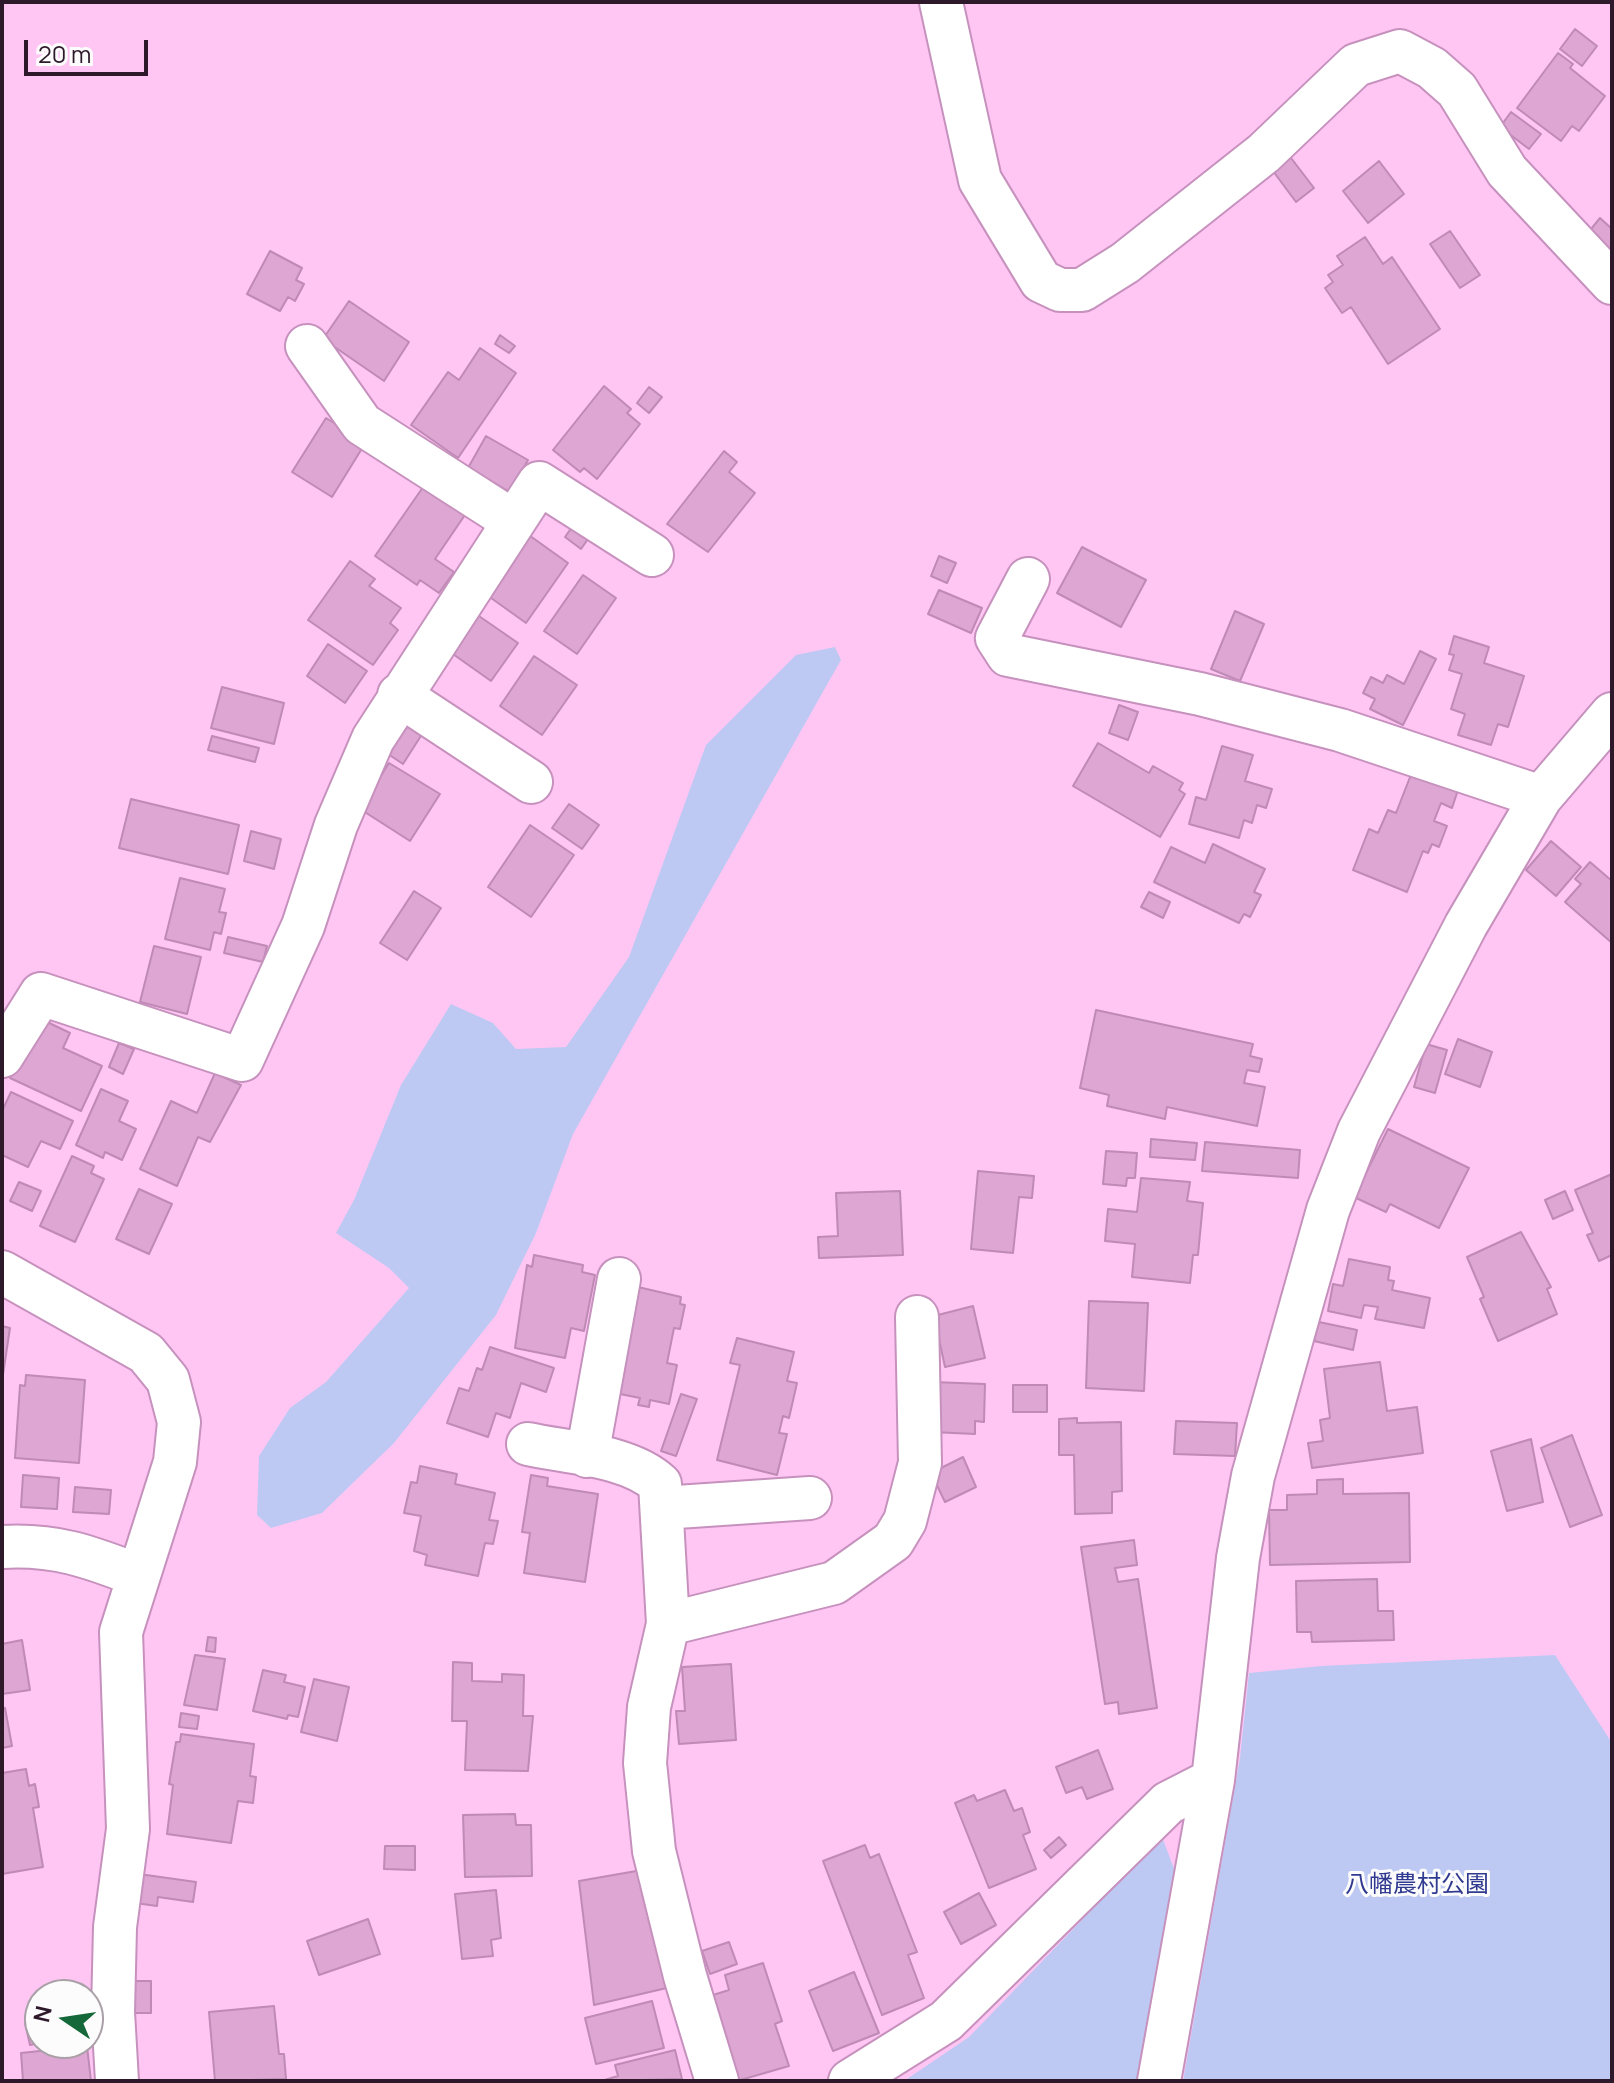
<!DOCTYPE html>
<meta charset="utf-8">
<style>
body{margin:0}
#map{position:relative;width:1614px;height:2083px;overflow:hidden;background:#ffc6f4;font-family:Manrope,sans-serif}
canvas{display:block}
.frame{position:absolute;inset:0;border:4px solid #2e192a;pointer-events:none}
.north{position:absolute;left:24px;top:1979px;width:80px;height:80px;box-sizing:border-box;background:#fcfcfc;border:2px solid #aaa1a8;border-radius:50%;rotate:283deg;font-size:22px;font-weight:700;line-height:32px;text-align:center;color:#2e192a}
.north::after{content:'';display:block;margin:auto;width:28px;height:36px;background:#146839;clip-path:polygon(50% 0,100% 100%,50% 72%,0 100%)}
.scale{position:absolute;left:24px;top:40px;width:124px;height:36px;box-sizing:border-box;border:4px solid #2e192a;border-top:0;padding-left:10px;font-size:24px;line-height:28px;white-space:nowrap;color:#2e192a;-webkit-text-stroke:6px #fcfcfc;paint-order:stroke}
</style>
<div id="map">
<canvas width="1614" height="2083"></canvas>
<div class="frame"></div>
<div class="north">N</div>
<div class="scale">20 m</div>
</div>
<script>
const g = document.querySelector('canvas').getContext('2d');
g.lineJoin = 'round';
function paint(path, color) {
  g.fillStyle = color;
  g.fill(path, 'evenodd');
}
function trace(path, color, width, dash) {
  g.strokeStyle = color;
  g.lineWidth = width;
  g.lineCap = dash ? 'butt' : 'round';
  g.setLineDash(dash || []);
  g.stroke(path);
}
function write(font, color, halo, rows, align = 'center') {
  g.font = font + ' Manrope,"Noto Sans JP",sans-serif';
  g.lineWidth = 6;
  g.setLineDash([]);
  g.textBaseline = 'middle';
  g.strokeStyle = halo;
  g.fillStyle = color;
  for (const [text, x, y, turn = 0] of rows) {
    g.save();
    g.translate(x, y);
    g.rotate((+turn || 0) * Math.PI / 180);
    g.textAlign = isNaN(turn) ? turn : align;
    if (halo) g.strokeText(text, 0, 0);
    g.fillText(text, 0, 0);
    g.restore();
  }
}
const green = new Path2D(`
 M835,647L841,660L573,1134L536,1233L496,1315L394,1443L322,1513L271,1528L257,1515L259,1456L290,1408L326,1382L409,1288L389,1268L336,1233L354,1200L401,1085L451,1004L493,1023L516,1049L566,1047L629,957L706,745L796,655Z
 M1555,1655L1612,1743V2081H1183L1240,1758L1249,1673L1321,1666Z
 M1162,1837L1175,1871L1137,2081H904L969,2037Z`);
const building = new Path2D(`
 M1575,29L1597,46L1582,66L1560,49Z
 M1558,53L1573,64L1570,68L1605,96L1579,131L1572,126L1561,141L1517,108Z
 M1511,112L1541,134L1529,149L1500,127Z
 M1288,154L1314,188L1296,202L1270,167Z
 M1379,161L1404,194L1368,223L1343,191Z
 M1600,218L1612,229V256L1587,234Z
 M1450,231L1480,275L1460,288L1430,244Z
 M1365,237L1383,264L1392,257L1440,329L1388,364L1351,307L1342,313L1325,288L1333,282L1328,275L1343,265L1337,256Z
 M270,251L302,268L296,280L304,284L295,301L288,297L280,311L247,294Z
 M349,301L409,342L384,381L323,339Z
 M500,335L515,346L509,353L495,344Z
 M480,348L516,373L458,458L411,425L448,372L459,380Z
 M604,386L631,409L627,413L640,424L597,479L584,468L580,472L553,450Z
 M649,387L662,397L649,413L637,403Z
 M326,418L366,442L332,497L292,472Z
 M486,436L528,460L510,492L468,468Z
 M724,451L737,462L729,472L755,493L708,552L667,524Z
 M428,480L469,509L435,559L454,572L439,593L420,580L417,585L375,556Z
 M572,527L588,539L581,549L565,537Z
 M526,533L568,563L526,623L484,593Z
 M1082,547L1146,580L1121,627L1057,593Z
 M939,556L956,563L947,583L931,576Z
 M350,561L375,579L369,586L401,608L390,623L398,630L373,665L308,620Z
 M583,575L616,598L577,654L544,631Z
 M939,590L982,608L971,633L928,614Z
 M1235,611L1264,624L1240,681L1211,669Z
 M476,614L518,643L491,681L450,652Z
 M1454,636L1489,647L1484,663L1524,676L1508,727L1498,724L1491,745L1458,735L1465,714L1451,709L1462,674L1449,670L1454,655L1449,654Z
 M328,644L367,671L345,703L307,676Z
 M1420,651L1436,659L1403,725L1370,709L1375,699L1363,693L1371,677L1383,683L1387,675L1404,684Z
 M534,656L577,685L542,735L500,706Z
 M222,687L284,703L274,744L211,728Z
 M1119,705L1138,712L1128,740L1109,733Z
 M409,716L426,728L403,764L385,752Z
 M212,736L259,748L255,762L208,750Z
 M1098,743L1149,773L1153,766L1183,783L1179,790L1185,794L1160,837L1073,786Z
 M1222,746L1253,755L1245,781L1272,789L1266,808L1257,805L1252,823L1244,820L1239,838L1189,824L1196,797L1206,800Z
 M389,763L440,794L410,841L360,809Z
 M1412,772L1458,790L1452,808L1441,803L1434,821L1447,826L1439,847L1432,844L1428,853L1423,851L1407,892L1353,870L1369,829L1378,833L1388,810L1396,813Z
 M131,799L239,825L228,874L119,848Z
 M569,804L599,825L582,849L552,828Z
 M530,825L574,855L531,917L488,887Z
 M251,831L281,839L274,869L244,861Z
 M1551,841L1581,867L1556,896L1526,870Z
 M1213,844L1265,869L1254,892L1261,895L1250,917L1244,914L1239,923L1154,882L1171,847L1205,863Z
 M1590,862L1612,881V943L1565,902L1581,884L1575,879Z
 M180,878L225,889L219,912L226,913L221,934L214,932L210,950L165,939Z
 M414,891L441,908L407,960L380,943Z
 M1149,892L1170,902L1163,918L1141,907Z
 M228,937L267,946L263,962L224,953Z
 M154,946L201,957L187,1014L140,1002Z
 M1096,1010L1253,1044L1250,1056L1262,1059L1259,1072L1247,1070L1244,1083L1265,1087L1257,1126L1167,1107L1165,1119L1107,1106L1109,1095L1080,1088Z
 M37,1017L70,1033L63,1048L102,1066L81,1111L10,1078Z
 M1458,1039L1492,1052L1480,1087L1445,1074Z
 M119,1043L134,1049L123,1074L109,1067Z
 M1426,1044L1447,1050L1435,1093L1414,1087Z
 M215,1073L241,1085L210,1142L198,1137L177,1186L140,1169L171,1101L197,1113Z
 M101,1089L128,1101L119,1121L136,1129L122,1160L105,1152L103,1158L76,1145Z
 M11,1092L73,1121L60,1149L41,1141L28,1167L2,1155V1111Z
 M1388,1129L1469,1168L1439,1228L1390,1204L1386,1212L1354,1197Z
 M1151,1139L1197,1143L1195,1160L1150,1157Z
 M1205,1142L1300,1150L1298,1178L1202,1171Z
 M1106,1151L1137,1153L1135,1178H1127L1126,1186L1103,1184Z
 M72,1156L94,1166L91,1173L104,1179L75,1242L40,1226Z
 M978,1171L1034,1176L1032,1198L1019,1197L1013,1253L971,1249Z
 M1612,1174V1255L1599,1261L1587,1235L1593,1233L1575,1190Z
 M1141,1178L1190,1182L1187,1201L1203,1203L1198,1255H1193L1190,1283L1132,1277L1135,1244L1105,1241L1108,1209L1137,1212Z
 M19,1182L41,1191L32,1211L10,1201Z
 M139,1189L172,1204L149,1254L116,1239Z
 M900,1191L903,1255L819,1258L818,1237L838,1236L836,1193Z
 M1565,1191L1573,1210L1553,1219L1545,1200Z
 M1521,1232L1551,1287L1547,1289L1557,1314L1498,1341L1480,1299L1484,1297L1467,1257Z
 M534,1255L583,1265L582,1272L595,1275L584,1331L571,1328L565,1358L515,1348L527,1265L532,1267Z
 M1349,1259L1390,1267L1388,1280L1394,1281L1392,1290L1430,1298L1424,1328L1375,1319L1378,1307L1364,1305L1361,1318L1328,1311L1333,1284L1343,1286Z
 M638,1287L681,1297L680,1304L685,1305L680,1329L674,1328L667,1363L677,1365L669,1404L650,1400L649,1407L638,1405L640,1398L615,1393Z
 M1089,1301L1148,1303L1144,1391L1086,1388Z
 M973,1306L985,1358L945,1367L934,1316Z
 M1319,1322L1357,1330L1353,1350L1314,1341Z
 M2,1326L10,1328L2,1381Z
 M737,1338L794,1352L787,1381L797,1383L789,1418L783,1416L779,1433L787,1434L777,1475L717,1460L740,1365L730,1363Z
 M490,1347L554,1368L546,1392L521,1383L510,1418L496,1413L488,1437L447,1423L459,1388L469,1391L477,1368L482,1370Z
 M1380,1362L1387,1411L1417,1407L1423,1453L1312,1468L1308,1443L1323,1441L1320,1420L1330,1418L1324,1369Z
 M26,1375L85,1380L79,1463L15,1458L20,1385L25,1386Z
 M933,1382L985,1384L984,1422L975,1421V1434L932,1432Z
 M1013,1385H1047V1412H1013Z
 M681,1394L697,1399L676,1456L661,1451Z
 M1077,1418V1423L1121,1422L1122,1491L1112,1492V1513L1075,1514L1074,1455H1059V1419Z
 M1176,1421L1237,1423L1235,1456L1174,1454Z
 M1572,1435L1602,1515L1570,1527L1541,1448Z
 M1531,1439L1543,1502L1507,1511L1491,1451Z
 M963,1457L976,1487L945,1502L931,1473Z
 M420,1466L457,1474L455,1484L495,1493L489,1520L498,1521L493,1544L485,1543L478,1576L425,1565L427,1555L414,1551L421,1516L404,1513L411,1482L417,1483Z
 M23,1475L59,1478L57,1509L21,1507Z
 M531,1475L548,1478L547,1486L598,1494L585,1582L524,1573L530,1533L522,1532Z
 M1343,1479V1494L1409,1493L1410,1562L1270,1565L1269,1510H1287V1495L1317,1494V1480Z
 M75,1487L111,1490L109,1514L73,1512Z
 M1134,1540L1137,1565L1115,1568L1118,1582L1138,1579L1157,1708L1119,1714L1118,1702L1105,1704L1081,1547Z
 M1377,1579L1378,1611H1393L1394,1640L1312,1642L1311,1632H1297L1296,1581Z
 M208,1637L216,1638L215,1652L206,1651Z
 M22,1640L30,1690L2,1694V1644Z
 M195,1655L225,1659L217,1710L184,1705Z
 M453,1662L472,1663V1681L502,1682V1674L524,1675L523,1716H533L528,1771L465,1770L467,1721H452Z
 M731,1664L736,1740L679,1744L676,1711H685L682,1667Z
 M263,1670L286,1675L284,1682L305,1687L298,1717L288,1715L287,1719L253,1711Z
 M314,1679L349,1687L337,1741L301,1732Z
 M2,1708H5L12,1746L2,1748Z
 M181,1713L199,1716L197,1729L179,1727Z
 M181,1734L254,1744L250,1776L256,1777L253,1803L238,1801L231,1843L167,1834L173,1785L169,1784L176,1742H180Z
 M1098,1750L1113,1789L1087,1799L1082,1787L1066,1793L1056,1767Z
 M26,1769L29,1786L35,1784L39,1807L33,1808L43,1867L2,1874V1773Z
 M1005,1790L1014,1811L1022,1808L1030,1832L1023,1835L1036,1869L989,1888L955,1803L974,1795L977,1801Z
 M515,1814L516,1825H531L532,1876L465,1877L463,1815Z
 M1059,1837L1066,1845L1051,1858L1044,1850Z
 M865,1845L870,1858L879,1854L917,1952L908,1955L924,1998L882,2015L823,1861Z
 M385,1846H415V1870L384,1869Z
 M642,1870L671,1987L594,2005L579,1881Z
 M139,1874L196,1882L193,1902L158,1897L157,1906L135,1903Z
 M496,1890L501,1938L491,1940L493,1956L462,1959L455,1894Z
 M979,1893L996,1925L961,1944L944,1912Z
 M368,1919L380,1954L319,1975L307,1941Z
 M729,1942L737,1964L710,1974L702,1951Z
 M763,1963L782,2021L775,2024L789,2066L737,2081L713,1995L729,1990L725,1975Z
 M854,1972L879,2033L833,2051L809,1991Z
 M135,1981H151V2013H134Z
 M652,2001L664,2048L596,2064L585,2018Z
 M274,2006L279,2054H284L286,2079L215,2081L209,2012Z
 M94,2007L99,2029L88,2032V2008Z
 M40,2020V2043L30,2045L25,2023Z
 M87,2046L91,2081H23L21,2053Z
 M675,2050L682,2079L601,2081L618,2076L615,2065Z`);
const minor = new Path2D(`
 M941,2L980,180L1041,281L1060,290H1082L1125,263L1264,153L1356,65L1400,51L1432,68L1457,90L1507,171L1612,283
 M307,346L362,424L513,521
 M1028,579L997,638L1008,655L1200,694L1340,730L1541,797
 M399,695L531,782
 M2,1056L41,994L242,1060L303,926L336,825L373,739L539,483L652,555
 M2,1272L146,1353L168,1380L179,1422L175,1462L121,1632L128,1829L115,1927L113,2012L117,2081
 M528,1444C569,1453 629,1455 660,1484L668,1624L649,1707L645,1763L654,1851L685,1976L717,2081
 M587,1456L619,1279
 M662,1508L810,1498
 M2,1547C55,1544 88,1556 137,1575
 M668,1624L834,1583L893,1541L905,1521L920,1463L917,1317
 M850,2081L946,2021L1168,1803L1213,1780
 M1159,2081L1213,1780L1238,1558L1253,1476L1328,1210L1359,1131L1466,925L1541,797L1612,714`);
const parkNames = [
 ["八幡農村公園",1417,1885]
];
paint(green, '#bec9f3');
paint(building, '#dda6d3');
trace(building, '#bf8ab5', 2);
trace(minor, '#c691bd', 46);
trace(minor, '#fff', 42);
write('24px', '#313a91', '#fcfcfc', parkNames);
</script>
